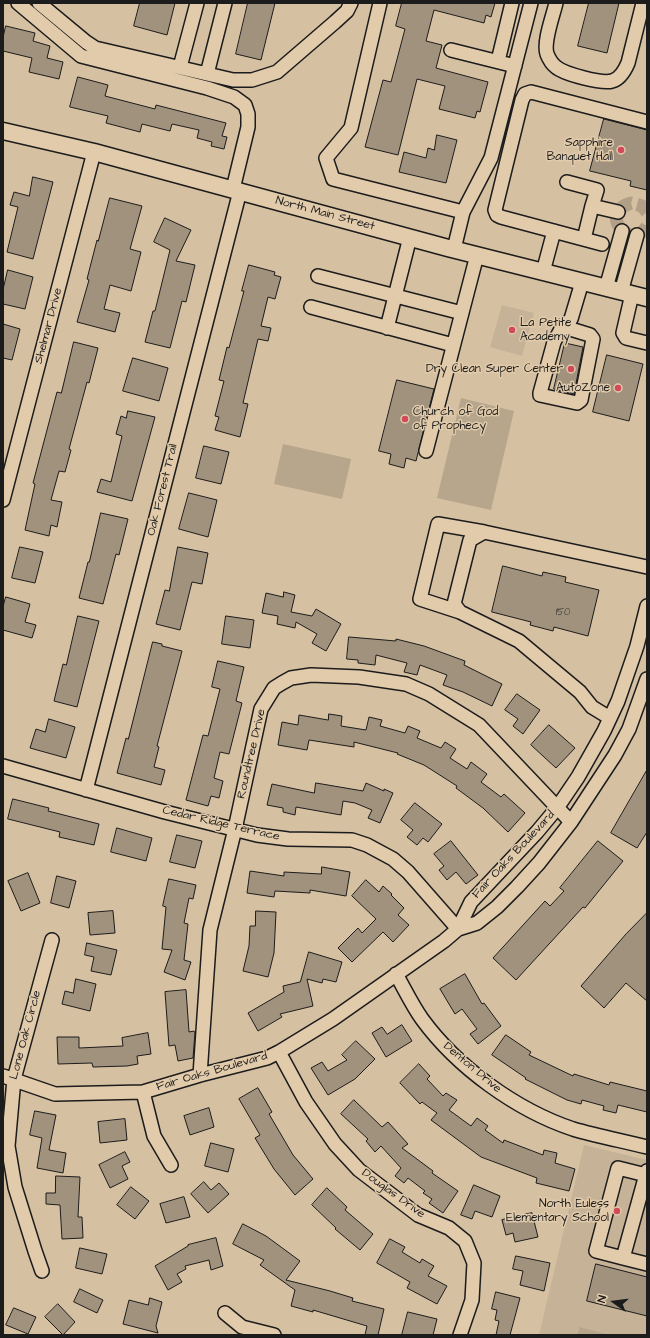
<!DOCTYPE html>
<style>
body{margin:0}
#map{position:relative;width:650px;height:1338px;overflow:hidden;background:#d6c0a2;font-family:"Architects Daughter",sans-serif}
canvas{display:block}
.frame{position:absolute;inset:0;border:4px solid #1c1c1c;pointer-events:none}
.north{position:absolute;left:594px;top:1282px;width:40px;height:40px;-webkit-text-stroke:3px #e2cbab;paint-order:stroke;rotate:284deg;font-size:11px;font-weight:700;line-height:16px;text-align:center;color:#1c1c1c}
.north::after{content:'';display:block;margin:auto;width:14px;height:18px;background:#1c1c1c;clip-path:polygon(50% 0,100% 100%,50% 72%,0 100%)}
</style>
<div id="map">
<canvas width="650" height="1338"></canvas>
<div class="frame"></div>
<div class="north">N</div>
</div>
<script>
const g = document.querySelector('canvas').getContext('2d');
g.lineJoin = 'round';
function paint(path, color) {
  g.fillStyle = color;
  g.fill(path, 'evenodd');
}
function trace(path, color, width, dash) {
  g.strokeStyle = color;
  g.lineWidth = width;
  g.lineCap = dash ? 'butt' : 'round';
  g.setLineDash(dash || []);
  g.stroke(path);
}
function write(font, color, halo, rows, align = 'center') {
  g.font = font + ' "Architects Daughter",sans-serif';
  g.lineWidth = 3;
  g.setLineDash([]);
  g.textBaseline = 'middle';
  g.strokeStyle = halo;
  g.fillStyle = color;
  for (const [text, x, y, turn = 0] of rows) {
    g.save();
    g.translate(x, y);
    g.rotate((+turn || 0) * Math.PI / 180);
    g.textAlign = isNaN(turn) ? turn : align;
    if (halo) g.strokeText(text, 0, 0);
    g.fillText(text, 0, 0);
    g.restore();
  }
}
const built = new Path2D(`
 M502,305L534,313L522,356L490,347Z
 M584,1145L647,1160V1335H539Z`);
const green = new Path2D(`
 M461,398L514,411L491,510L437,498Z
 M283,444L351,459L342,499L274,484Z
 M580,1327L605,1334V1335H577Z`);
const building = new Path2D(`
 M140,3H175L167,35L134,26Z
 M248,3H275L261,60L236,54Z
 M402,3H495L491,17L486,15L484,23L434,10L426,41L442,45L436,68L488,82L480,112L477,111L475,118L439,109L445,86L417,79L398,155L365,147L383,80L391,82L405,29L396,26Z
 M589,3H619L607,53L578,46Z
 M6,26L35,33L33,41L50,46L47,58L63,62L59,79L29,72L32,58L3,51V38Z
 M78,77L108,85L105,96L155,109L156,105L226,123L222,136L227,137L224,149L211,146L212,142L197,138L199,130L172,124L170,131L142,124L140,132L106,123L108,116L70,107Z
 M604,119L647,130V190L630,186L631,181L590,171Z
 M437,135L457,140L446,183L399,172L404,152L426,158L428,148L434,150Z
 M33,177L53,182L33,259L7,252L18,207L10,205L14,192L29,196Z
 M110,198L142,206L130,249L141,252L131,291L110,285L104,309L120,313L115,332L77,322L89,280L87,279L97,240L98,241Z
 M165,218L191,230L176,261L195,265L186,302L182,301L170,348L145,342L153,311H155L170,250L154,242Z
 M249,265L275,272L274,275L281,277L275,299L268,297L261,326L271,328L268,341L258,339L243,403L248,404L240,437L215,430L219,417L215,416L224,381L219,380L227,347L229,348L244,291H242Z
 M8,270L33,277L25,309L3,304V290Z
 M3,324L20,329L12,360L3,358Z
 M74,342L98,348L89,383L87,382L69,449L71,450L65,472L59,471L51,500L62,502L57,527L51,525L49,536L25,530L35,484L33,483L57,392L61,393Z
 M565,343L583,347L574,394L554,389Z
 M607,355L643,364L629,421L593,412Z
 M133,358L168,368L159,401L123,391Z
 M397,380L434,389L416,461L406,458L404,468L389,464L391,454L379,451Z
 M128,411L155,417L132,501L97,492L101,479L111,482L122,436L116,434L121,416L126,418Z
 M204,446L229,452L221,484L196,478Z
 M189,493L217,500L208,537L179,529Z
 M101,513L128,519L119,555L116,554L103,604L79,598L88,562H89Z
 M20,547L43,552L35,583L12,578Z
 M178,547L208,553L202,584L192,582L180,630L156,624L165,590L169,591Z
 M503,566L542,576L543,572L566,577L565,582L599,590L588,636L554,627L553,631L530,625L531,622L492,612Z
 M284,592L295,595L291,612L312,616L316,609L341,624L326,651L312,643L317,634L296,622L295,628L277,624L278,616L262,613L266,593L283,597Z
 M6,597L30,604L25,622L36,625L32,638L3,630V607Z
 M78,616L99,621L77,707L54,701L63,664L66,665Z
 M226,616L254,620L250,648L222,644Z
 M349,637L396,641V639L424,646L465,661L464,665L502,684L492,706L463,692L443,685L447,675L420,665L417,675L404,672L407,663L376,655L375,665L358,663V660L347,659Z
 M153,642L162,644V646L182,651L157,746L159,747L154,767L165,770L161,785L117,773L126,738L128,739Z
 M218,661L244,667L236,701L242,703L229,754L220,752L214,778L223,781L219,798L211,796L208,806L186,800L203,735L208,736L220,689L212,687Z
 M517,694L540,710L523,734L513,726L518,719L505,710Z
 M329,714L342,716L341,726L366,730L369,717L382,720L380,726L405,733L408,726L420,731L417,738L441,748L445,742L456,749L450,758L467,769L471,762L487,774L481,782L501,797L504,794L525,813L508,832L483,808L456,788L457,786L424,765L397,754L398,753L354,742V747L309,740L307,750L278,745L282,722L298,725L299,715L328,720Z
 M49,719L75,727L66,758L30,748L36,729L45,732Z
 M549,725L575,748L556,768L531,745Z
 M647,770V832L637,848L611,833Z
 M316,783L363,791L366,783L384,791V789L393,793L380,823L368,818L372,810L355,803L343,801L341,815L296,807L295,815L283,812V808L267,805L272,784L314,793Z
 M13,799L49,808L48,811L99,824L94,845L59,837L60,832L8,819Z
 M415,803L442,824L428,842L423,838L417,845L407,837L413,830L401,820Z
 M117,828L152,838L146,861L111,852Z
 M177,835L202,841L195,868L170,862Z
 M451,841L478,875L466,884L456,872L447,880L439,870L444,866L434,854Z
 M598,841L623,861L585,908L583,907L516,980L493,958L545,901L550,906L564,891L560,888Z
 M322,867L350,872L346,896L310,890V893L275,891L274,897L247,893L250,871L284,876V872L321,874Z
 M28,873L40,903L21,911L8,881Z
 M57,876L76,881L69,908L51,903Z
 M169,879L196,885L193,899L189,898L184,923L188,924L184,960L191,962L185,980L164,972L172,950L162,949L166,907L163,906Z
 M366,880L379,892L383,886L392,894L391,895L404,908L398,915L409,925L393,942L383,932L352,962L338,948L358,928L362,933L376,919L352,896Z
 M113,911L115,933L90,935L88,913Z
 M256,911L276,912L274,953L268,977L243,971L249,946L250,926H255Z
 M647,913V1001L626,983L604,1008L581,986L626,934Z
 M87,943L117,950L111,975L91,971L94,957L85,955Z
 M309,952L342,962L336,982L323,979L322,983L307,979L313,1006L280,1014L282,1017L258,1031L248,1013L284,992L283,986L300,982Z
 M465,974L482,1004L484,1003L501,1026L478,1044L470,1034L477,1029L462,1009L455,1014L440,989Z
 M76,979L96,984L90,1011L62,1004L65,991L73,993Z
 M186,990L189,1032L194,1031L195,1033L193,1058L178,1061L175,1045L169,1046L165,992Z
 M402,1025L412,1041L386,1057L372,1033L382,1027L387,1034Z
 M148,1033L151,1054L137,1056L138,1064L127,1066L93,1067L92,1063L58,1064L57,1037H79V1048L123,1046L122,1038Z
 M506,1035L531,1052L529,1055L573,1076L574,1074L609,1085L610,1082L647,1091V1112L618,1105L616,1113L603,1110L604,1106L582,1100L581,1104L567,1100L525,1079L526,1078L492,1055Z
 M356,1041L375,1059L355,1079L328,1095L311,1068L322,1062L328,1071L347,1060L342,1055Z
 M419,1064L430,1076L427,1079L443,1096L446,1093L457,1100L449,1110L471,1126L477,1118L488,1126L485,1130L503,1143L504,1140L543,1155L544,1150L557,1153L555,1163L575,1169L569,1191L536,1183L537,1178L481,1157L431,1120L437,1113L422,1102L420,1104L400,1083Z
 M258,1088L272,1112L269,1114L293,1155L313,1179L295,1195L274,1169L255,1138L260,1135L239,1099Z
 M354,1100L382,1127L388,1122L408,1144L402,1148L433,1171L432,1173L458,1191L443,1213L429,1203L432,1199L423,1193L425,1191L408,1178L404,1183L395,1176L401,1168L381,1146L375,1152L366,1141L368,1139L341,1114Z
 M209,1108L214,1127L190,1135L184,1116Z
 M35,1111L56,1115L49,1150L66,1153L63,1173L37,1168L42,1138L30,1135Z
 M125,1119L127,1140L100,1143L98,1122Z
 M211,1143L234,1149L228,1172L205,1166Z
 M125,1152L130,1162L122,1166L128,1179L110,1188L99,1165Z
 M56,1176L80,1177L78,1217H82L83,1238L62,1239L60,1205L46,1204V1193H55Z
 M204,1182L211,1190L219,1183L229,1194L208,1213L191,1194Z
 M474,1185L500,1196L492,1217L475,1211L472,1219L461,1215Z
 M131,1187L149,1201L135,1219L117,1205Z
 M327,1188L347,1207L345,1210L373,1234L360,1250L335,1229L336,1228L312,1205Z
 M184,1197L190,1217L166,1223L160,1204Z
 M532,1213L538,1237L515,1242L513,1233L506,1235L502,1220Z
 M243,1224L266,1236L300,1261L286,1280L330,1291L353,1298L352,1301L384,1309L378,1335H365L367,1326L313,1310V1312L291,1306L295,1290L260,1265L264,1260L233,1244Z
 M216,1238L223,1266L211,1270L209,1260L185,1266L186,1269L177,1274L182,1282L168,1290L155,1266L188,1246V1245Z
 M390,1239L405,1247L402,1252L420,1263L422,1259L434,1266L428,1276L447,1286L437,1304L407,1288L410,1282L377,1263Z
 M80,1248L107,1254L102,1274L76,1268Z
 M516,1256L550,1263L544,1291L520,1285L523,1271L513,1269Z
 M596,1264L647,1277V1316L587,1301Z
 M80,1289L103,1300L97,1313L74,1302Z
 M496,1292L520,1298L510,1335H496L499,1321L495,1320L497,1310L492,1309Z
 M150,1298L162,1302L156,1326L158,1333L123,1324L129,1300L148,1305Z
 M58,1304L75,1322L63,1335L45,1317Z
 M14,1308L36,1317L28,1334L6,1325Z
 M408,1312L437,1319L433,1335H402Z`);
const minorTunnel = new Path2D(`
 M647,212L642,206L631,203C597,213 631,253 647,226`);
const minor = new Path2D(`
 M18,3L81,56L207,88L234,97L245,105L248,114V127L233,189
 M39,3L86,42L95,48L233,80H252L277,72L335,22L347,11L351,3
 M380,3L351,128L326,158L333,179L463,212
 M556,3C553,16 543,42 547,54C549,59 552,64 556,67C564,74 602,84 612,81C620,79 625,70 628,63L643,3
 M451,50L515,66
 M498,61L512,3
 M180,67L197,3
 M207,74L225,3
 M567,182L597,190L592,206
 M584,239L592,206L618,212
 M602,244L501,217L497,215L495,210L522,100L525,94L531,92L647,122
 M454,249L463,212L491,158L531,3
 M543,272L554,231
 M318,276L462,313
 M606,288L622,231
 M621,292L637,235
 M632,294L623,333L626,338L647,343
 M311,307L453,345
 M564,327L590,335L593,339L581,400L577,403L540,395V393L554,342L560,331L571,319L582,282
 M387,328L410,237
 M426,451L477,255
 M3,500L94,152
 M460,612L420,599L438,524L484,532
 M610,718L592,707L580,692L519,641L460,612L454,604L470,540L484,532L647,567
 M3,766L165,812L257,835L288,839L352,840L367,845L393,859L408,872L458,929
 M86,790L240,191
 M458,929L471,902L537,832L557,808L578,777L604,731L618,701L637,646L647,606
 M396,974C404,988 412,1005 422,1019C457,1067 516,1110 573,1129C597,1136 623,1141 647,1147
 M279,1052L306,1102L335,1144L359,1170L418,1215L449,1228L465,1241L474,1263L472,1300L460,1335
 M200,1075L210,930L235,829L261,709L274,688L282,683L291,678L311,675L359,677L406,684L429,694L479,725L571,822
 M3,1076L55,1094L143,1092L200,1075L267,1058L279,1052L333,1019L444,941L458,929L477,923L497,907L517,887L539,863L571,822L615,755L629,729L647,679
 M143,1092L154,1136L171,1165
 M647,1171L623,1258L647,1264
 M623,1258L596,1251L618,1168L646,1175
 M42,1271L35,1251L15,1187L8,1146L14,1079L52,940
 M225,1313L242,1327L274,1335`);
const major = new Path2D(`
 M3,131L94,152L448,248L647,298`);
const markers = [
 [621,150,4,"#d1495b"],
 [512,330,4,"#d1495b"],
 [571,369,4,"#d1495b"],
 [618,388,4,"#d1495b"],
 [405,419,4,"#d1495b"],
 [617,1211,4,"#d1495b"]
];
const numberNames = [
 ["150",563,613]
];
const poiNames = [
 ["Sapphire",613,143],
 ["Banquet Hall",613,157],
 ["La Petite",520,323,"left"],
 ["Academy",520,337,"left"],
 ["Dry Clean Super Center",563,369],
 ["AutoZone",610,388],
 ["Church of God",413,412,"left"],
 ["of Prophecy",413,426,"left"],
 ["North Euless",609,1204],
 ["Elementary School",609,1218]
];
const streetNames = [
 ["North Main Street",325,214,15],
 ["Shelmar Drive",49,326,-75],
 ["Oak Forest Trail",163,490,-76],
 ["Roundtree Drive",252,754,-77],
 ["Cedar Ridge Terrace",221,824,13],
 ["Fair Oaks Boulevard",514,855,-47],
 ["Lone Oak Circle",26,1035,-75],
 ["Denton Drive",472,1068,40],
 ["Fair Oaks Boulevard",212,1072,-16],
 ["Douglas Drive",393,1194,36]
];
paint(built, '#c6b297');
paint(green, '#b7a58c');
paint(building, '#a1927d');
trace(building, '#1c1c1c', 1);
trace(minorTunnel, '#b19f87', 13, [13, 6]);
trace(minor, '#1c1c1c', 16);
trace(major, '#1c1c1c', 19);
trace(minor, '#e2cbab', 13);
trace(major, '#e2cbab', 16);
for (const [x, y, r, color] of markers) {
  const dot = new Path2D();
  dot.arc(x, y, r, 0, 2 * Math.PI);
  g.fillStyle = color;
  g.fill(dot);
  trace(dot, '#e2cbab', 1.5);
}
write('10px', '#3d3a34', null, numberNames);
write('12px', '#1c1c1c', '#e2cbab', poiNames, 'right');
write('12px', '#1c1c1c', '#e2cbab', streetNames);
</script>
